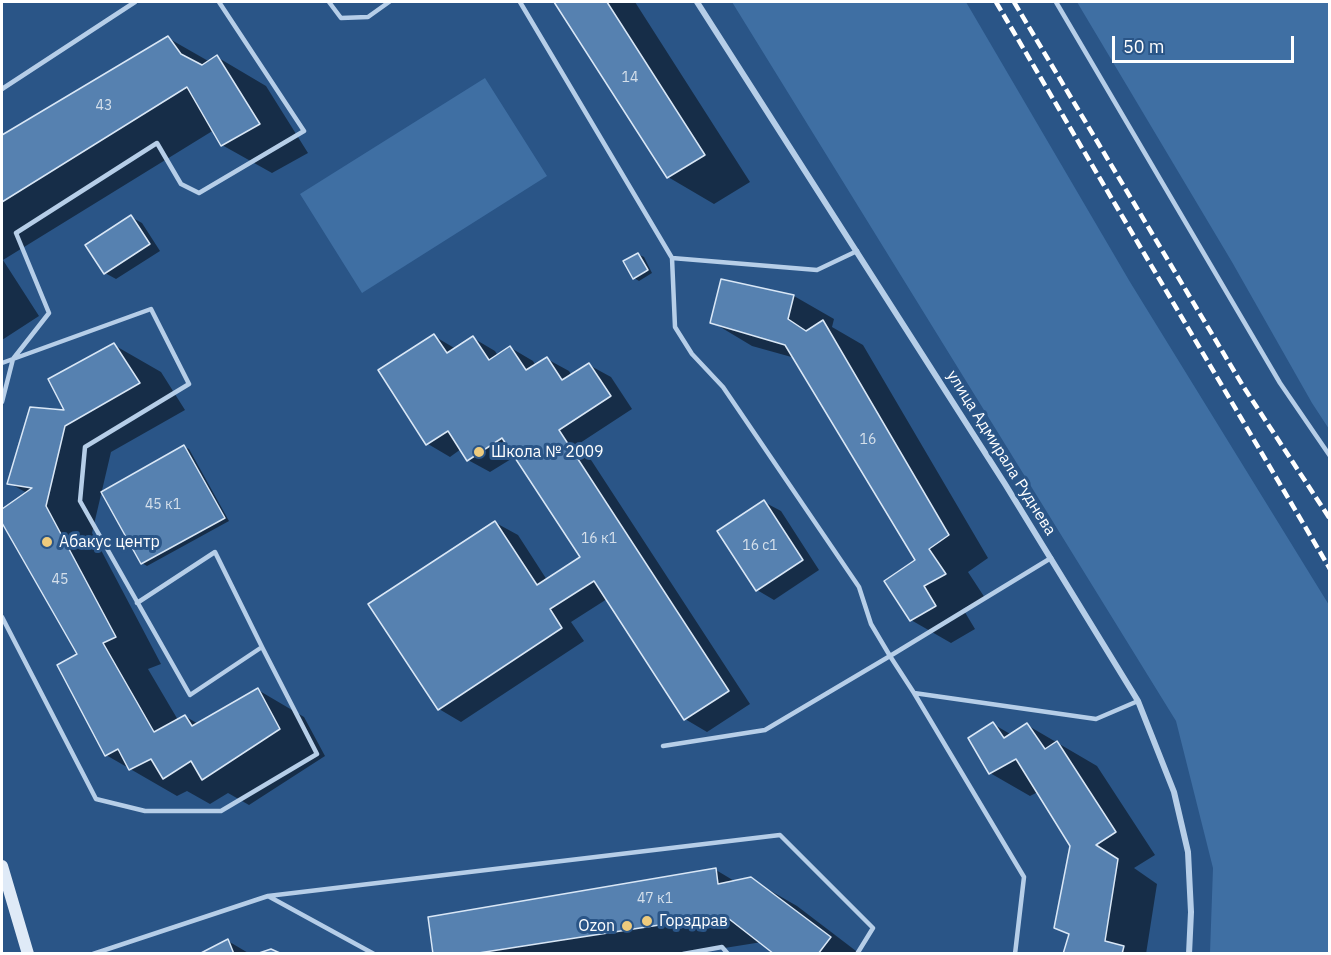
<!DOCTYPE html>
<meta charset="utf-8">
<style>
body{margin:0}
#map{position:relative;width:1331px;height:955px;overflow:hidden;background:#2a5587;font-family:"IBM Plex Sans",sans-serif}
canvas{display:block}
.frame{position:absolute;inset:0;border:3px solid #fff;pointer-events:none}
.scale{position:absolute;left:1112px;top:36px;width:182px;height:27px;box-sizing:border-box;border:3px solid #fff;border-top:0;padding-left:8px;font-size:18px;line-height:21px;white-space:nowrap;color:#fff;-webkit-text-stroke:4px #2a5587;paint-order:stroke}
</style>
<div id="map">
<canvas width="1331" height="955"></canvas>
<div class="frame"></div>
<div class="scale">50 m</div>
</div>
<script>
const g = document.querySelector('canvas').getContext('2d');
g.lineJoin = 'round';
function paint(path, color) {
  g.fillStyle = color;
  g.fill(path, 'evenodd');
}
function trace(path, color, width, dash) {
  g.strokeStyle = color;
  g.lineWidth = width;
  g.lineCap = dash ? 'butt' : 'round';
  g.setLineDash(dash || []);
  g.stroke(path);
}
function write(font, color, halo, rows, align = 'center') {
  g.font = font + ' "IBM Plex Sans",sans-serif';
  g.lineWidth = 6;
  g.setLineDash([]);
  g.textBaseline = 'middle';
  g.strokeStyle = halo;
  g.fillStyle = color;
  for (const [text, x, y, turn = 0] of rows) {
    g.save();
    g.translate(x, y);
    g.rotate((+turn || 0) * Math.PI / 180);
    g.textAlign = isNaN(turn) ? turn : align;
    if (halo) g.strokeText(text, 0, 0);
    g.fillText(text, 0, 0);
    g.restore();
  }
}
const green = new Path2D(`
 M732,2H966L1130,282L1329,605V953H1210L1213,868L1176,721Z
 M1077,2H1329V429L1312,403L1232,262Z
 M485,78L547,176L362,293L300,194Z`);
const shadow = new Path2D(`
 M556,2H635L750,182L714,204L668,177Z
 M168,38L210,62L217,57L266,86L308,153L272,173L222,145L214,130L3,260L39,316L2,340V137Z
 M131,217L142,223L160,251L116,279L105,273Z
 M638,254L644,257L652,273L639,281L634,278Z
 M722,281L794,296L834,319L832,327L863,345L988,558L968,572L985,598L963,609L975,629L951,643L911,620L917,560L795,358L752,346L712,322Z
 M434,336L456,349L473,338L495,351L498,356L511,348L533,361L536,366L547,359L569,371L572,376L589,365L611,377L632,409L580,443L750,704L707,732L685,719L607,599L571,622L584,641L461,722L439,709L496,523L518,535L547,580L582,558L516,456L490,472L468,460L461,449L450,457L428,444Z
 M114,345L161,372L185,410L111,452L92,533L161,664L148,669L178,720L185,716L198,724L258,690L304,717L325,756L249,805L228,793L210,804L187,791L177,796L106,755L79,655L2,520V511L27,493L9,483L67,412Z
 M184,447L189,449L229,521L147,566L142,563Z
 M764,502L781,511L819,570L774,600L757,590Z
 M993,724L1012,735L1027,725L1097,766L1155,855L1134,868L1157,884L1146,954H1065L1070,935L1056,927L1072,846L1038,792L1030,796L990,773Z
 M716,870L736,882L750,879L797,906L860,954H777L762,942L687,954H434Z
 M228,941L250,954H202Z`);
const building = new Path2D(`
 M554,2H607L705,155L667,178Z
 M168,36L181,54L202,65L217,55L260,124L221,146L187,87L2,202V135Z
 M131,215L150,244L104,274L85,245Z
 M638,253L648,270L633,279L623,261Z
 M721,279L794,295L788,319L806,331L823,320L949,535L929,549L946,574L924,586L936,606L910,621L884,581L915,560L785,345L710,323Z
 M434,334L447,353L473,336L489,360L510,346L526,370L547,357L562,380L589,363L611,396L559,430L729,691L684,720L594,581L550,609L562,628L438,710L368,604L495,521L537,585L580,557L502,438L467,461L448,431L426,445L378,370Z
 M114,343L140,383L65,426L46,506L116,637L103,643L154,732L185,715L192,726L258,688L280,729L202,780L191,761L163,779L151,759L129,770L118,749L105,756L57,665L77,654L2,523V509L32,488L7,484L30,407L64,410L48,379Z
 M184,445L225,518L141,564L101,492Z
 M764,500L803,560L756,591L717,531Z
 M993,722L1004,738L1027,723L1045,749L1057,741L1116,832L1096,845L1118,859L1105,941L1124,946L1122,954H1063L1069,934L1054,928L1070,846L1016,759L989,774L968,738Z
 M716,868L718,884L751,877L831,937L818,954H774L724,915L472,954H433L428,917Z
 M228,939L234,954H199Z
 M271,949L282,954H256Z`);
const lane = new Path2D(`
 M329,2L341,18L368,17L389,2
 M520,2L672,258
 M1056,2L1280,383L1330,456
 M2,89L135,2
 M857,251L817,270L672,258L675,327L692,354L723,387L859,587L871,624L890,656L1051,558
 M2,363L13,359L49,313L16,233L157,143L181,184L199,193L304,131L219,2
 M2,402L13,359L151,309L189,384L85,447L80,501L190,695L262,647L317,754L221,811H145L96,799L2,617
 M137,603L215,552L262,647
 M914,693L1024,877L1015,954
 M663,746L765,730L890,656L914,693L1096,719L1138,701
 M268,896L780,835L873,928L857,954
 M93,954L268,896L374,954
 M683,954L722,947L728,954`);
const street = new Path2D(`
 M697,2L1005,484L1138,701L1174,792L1188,852L1191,912L1189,954`);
const secondary = new Path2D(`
 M2,866L28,954`);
const rail = new Path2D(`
 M996,2L1330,569
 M1014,2L1243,386L1330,519`);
const markers = [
 [479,452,6,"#eecb7d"],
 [47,542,6,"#eecb7d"],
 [647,921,6,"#eecb7d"],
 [627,926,6,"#eecb7d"]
];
const numberNames = [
 ["14",630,78],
 ["43",104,106],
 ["16",868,440],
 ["45 к1",163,505],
 ["16 к1",599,539],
 ["16 с1",760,546],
 ["45",60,580],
 ["47 к1",655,899]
];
const poiNames = [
 ["Школа № 2009",491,452],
 ["Абакус центр",59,542],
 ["Горздрав",659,921],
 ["Ozon",615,926,"right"]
];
const streetNames = [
 ["улица Адмирала Руднева",1001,453,58]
];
paint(green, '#3f6fa3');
paint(shadow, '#0007');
paint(building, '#5681b0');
trace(building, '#d9e7f6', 1.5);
trace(lane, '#b6cee8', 4.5);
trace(street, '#b6cee8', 6);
trace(secondary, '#dfeaf7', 12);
trace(rail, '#fff', 4.5, [10, 4.5]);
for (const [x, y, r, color] of markers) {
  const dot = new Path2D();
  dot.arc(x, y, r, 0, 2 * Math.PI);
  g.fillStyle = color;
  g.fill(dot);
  trace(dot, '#2a5587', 2);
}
write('14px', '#d5e0eb', null, numberNames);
write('16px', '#fff', '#2a5587', poiNames, 'left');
write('16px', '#fff', '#2a5587', streetNames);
</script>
